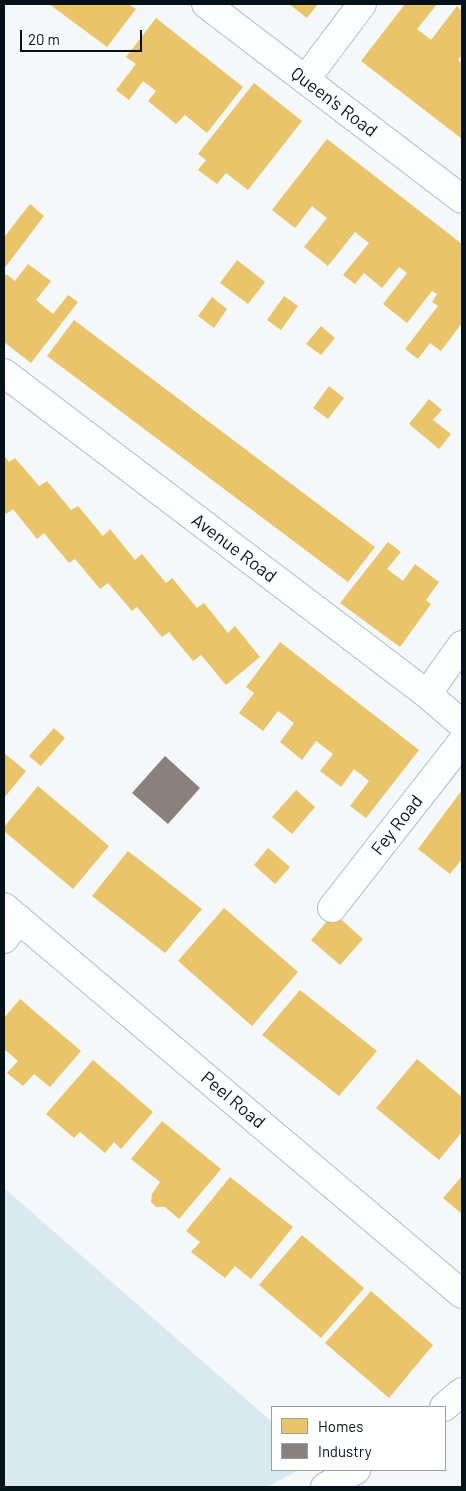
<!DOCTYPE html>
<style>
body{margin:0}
#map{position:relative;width:466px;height:1491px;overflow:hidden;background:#f4f8f9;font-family:Barlow,sans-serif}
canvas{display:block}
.frame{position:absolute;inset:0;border:5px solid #051318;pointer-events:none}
.legend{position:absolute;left:271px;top:1406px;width:175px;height:65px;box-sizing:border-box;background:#fff;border:1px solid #9ba1a3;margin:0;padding:6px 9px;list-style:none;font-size:15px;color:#051318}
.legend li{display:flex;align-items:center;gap:10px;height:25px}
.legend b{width:25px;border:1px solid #9ba1a3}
.scale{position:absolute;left:20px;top:30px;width:122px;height:22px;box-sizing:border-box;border:2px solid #051318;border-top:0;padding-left:6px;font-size:15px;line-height:18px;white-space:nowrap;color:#051318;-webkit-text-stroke:4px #fff;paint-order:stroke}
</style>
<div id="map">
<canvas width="466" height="1491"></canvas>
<div class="frame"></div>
<ul class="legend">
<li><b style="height:14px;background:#e9c46a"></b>Homes</li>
<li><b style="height:14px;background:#8a817c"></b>Industry</li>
</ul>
<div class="scale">20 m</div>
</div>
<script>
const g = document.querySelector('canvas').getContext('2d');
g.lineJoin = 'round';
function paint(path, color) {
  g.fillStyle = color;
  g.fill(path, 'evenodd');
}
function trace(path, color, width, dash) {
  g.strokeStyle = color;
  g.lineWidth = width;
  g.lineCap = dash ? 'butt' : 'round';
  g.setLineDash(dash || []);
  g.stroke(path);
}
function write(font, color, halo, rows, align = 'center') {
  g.font = font + ' Barlow,sans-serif';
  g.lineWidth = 5;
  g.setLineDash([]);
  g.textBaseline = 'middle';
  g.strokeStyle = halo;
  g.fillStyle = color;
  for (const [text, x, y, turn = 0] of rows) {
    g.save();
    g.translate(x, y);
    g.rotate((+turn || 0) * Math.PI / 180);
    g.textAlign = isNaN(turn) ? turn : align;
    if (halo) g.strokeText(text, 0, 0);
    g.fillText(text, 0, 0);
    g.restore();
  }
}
const green = new Path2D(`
 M4,1188L272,1422V1470H299L267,1487H4Z`);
const homes = new Path2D(`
 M49,4H128L136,9L107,47Z
 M289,4H318L307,18Z
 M405,4H437L417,29L431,40L457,6L462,11V55L458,60L462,63V139L361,61Z
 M156,18L243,87L207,133L185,115L176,124L148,101L156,91L143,81L129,100L116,90L136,64L126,57Z
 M254,83L302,121L248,190L226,173L217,184L198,170L206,160L198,154Z
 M327,139L462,244V323L441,351L430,343L418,359L405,349L438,306L432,302L437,294L432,291L407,323L383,304L407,273L399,267L382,288L364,273L355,284L343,275L369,243L355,232L328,266L304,247L327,218L312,206L295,228L272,210Z
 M30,204L44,216L4,269V235L5,236Z
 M237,260L265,282L248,304L220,283Z
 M28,264L51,281L36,300L53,314L68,295L78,302L31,363L4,342V277L6,274L15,281Z
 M284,296L298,306L281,330L267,320Z
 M212,297L227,309L214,328L198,316Z
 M74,320L375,547L348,582L47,356Z
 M321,326L335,338L321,355L306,344Z
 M329,386L344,398L328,419L313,408Z
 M429,399L442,410L433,420L451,434L439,449L409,424Z
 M4,455L9,462L15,458L39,486L47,481L71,510L78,506L103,536L110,529L135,560L142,554L166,583L172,578L197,608L204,603L228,633L235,626L260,657L226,685L201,655L193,661L169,632L162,637L137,607L132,611L108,583L100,589L75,559L69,563L44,533L37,539L13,509L6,514L4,512Z
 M388,542L401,552L387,569L403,581L415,564L439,582L426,600L431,604L400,647L340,603Z
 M280,642L419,750L366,818L350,806L369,781L354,769L341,787L320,771L333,754L316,741L302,760L280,742L294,723L278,711L263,731L239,713L254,693L246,687Z
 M54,728L65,738L41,766L29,756Z
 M4,753L26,771L4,798Z
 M38,786L109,846L73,889L4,831V827Z
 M296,790L315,807L292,834L272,817Z
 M462,790V859L450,874L418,849Z
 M268,848L290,867L275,884L254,865Z
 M128,851L202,909L165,953L92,896Z
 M224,908L298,972L252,1026L178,961Z
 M334,913L363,939L340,965L311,940Z
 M300,990L377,1051L339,1096L262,1035Z
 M20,999L81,1051L50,1087L34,1074L23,1086L7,1073L18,1061L4,1049V1018Z
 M417,1059L462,1097V1132L439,1160L376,1108Z
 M93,1060L153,1112L121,1149L114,1142L105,1153L80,1132L74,1138L46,1114Z
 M162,1121L221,1169L179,1219L165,1207H156L151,1202L152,1194L160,1182L131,1159Z
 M462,1176V1214L443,1198Z
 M230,1177L293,1227L251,1279L235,1266L225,1278L191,1252L200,1242L186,1231Z
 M302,1235L364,1288L321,1338L259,1285Z
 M371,1291L433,1345L389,1398L325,1343Z`);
const industry = new Path2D(`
 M165,756L200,788L168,824L132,793Z`);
const minor = new Path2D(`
 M206,4L462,199
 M305,80L362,4
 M4,373L427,694L462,724
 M427,694L462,645
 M4,907L462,1294
 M332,908L462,742
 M4,939L19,919
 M444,1407L462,1392
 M325,1487L356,1470`);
const streetNames = [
 ["Queen's Road",334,102,37],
 ["Avenue Road",234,548,37],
 ["Fey Road",397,825,-52],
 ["Peel Road",233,1100,40]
];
paint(green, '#d8e9ef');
paint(homes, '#e9c46a');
paint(industry, '#8a817c');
trace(minor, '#b3bbbe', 30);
trace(minor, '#fdfefe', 28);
write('18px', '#051318', '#fff', streetNames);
</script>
